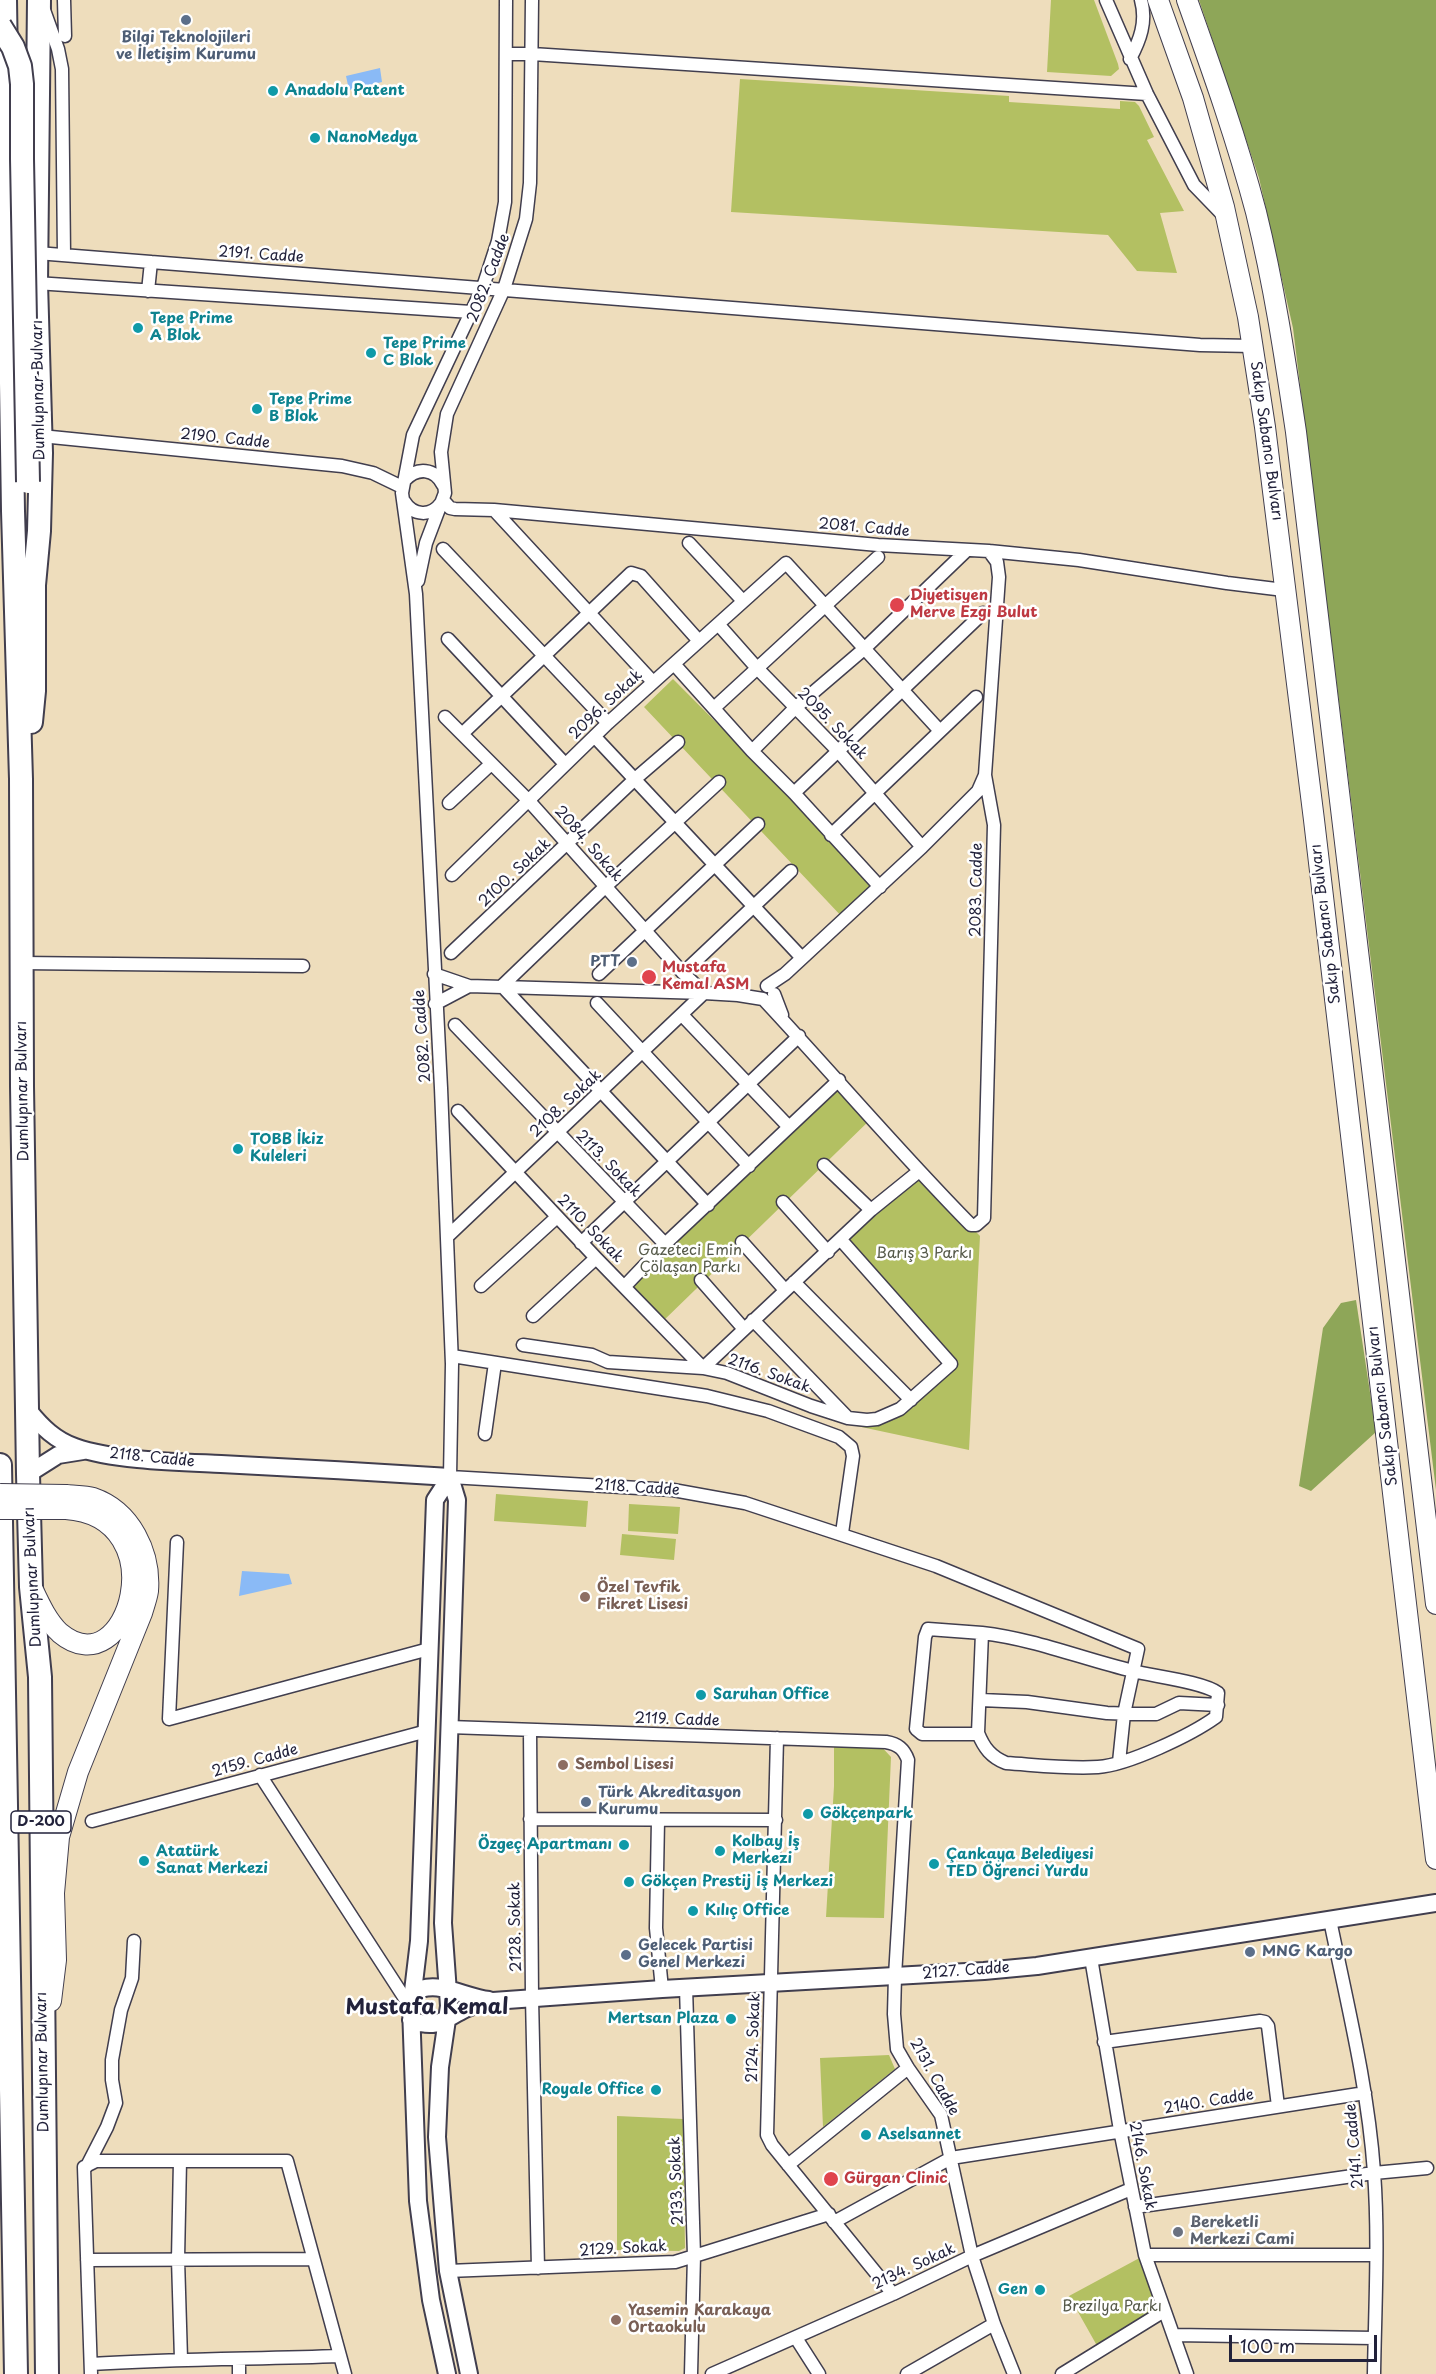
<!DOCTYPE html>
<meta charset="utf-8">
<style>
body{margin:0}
#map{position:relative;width:1436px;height:2374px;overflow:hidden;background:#eeddbc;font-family:"Playpen Sans",sans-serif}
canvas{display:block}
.scale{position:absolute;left:1229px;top:2335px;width:148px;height:27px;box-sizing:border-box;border:3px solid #22223b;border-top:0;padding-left:8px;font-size:18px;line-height:21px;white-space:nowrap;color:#22223b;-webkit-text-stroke:4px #fff;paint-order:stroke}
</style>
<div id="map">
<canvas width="1436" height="2374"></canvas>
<div class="scale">100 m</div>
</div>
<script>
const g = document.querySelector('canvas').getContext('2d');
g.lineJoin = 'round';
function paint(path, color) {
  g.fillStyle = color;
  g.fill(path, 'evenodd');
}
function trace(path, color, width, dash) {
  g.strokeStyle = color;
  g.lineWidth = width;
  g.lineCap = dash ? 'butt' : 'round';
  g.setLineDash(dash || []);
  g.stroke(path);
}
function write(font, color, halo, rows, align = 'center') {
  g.font = font + ' "Playpen Sans",sans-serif';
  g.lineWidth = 5;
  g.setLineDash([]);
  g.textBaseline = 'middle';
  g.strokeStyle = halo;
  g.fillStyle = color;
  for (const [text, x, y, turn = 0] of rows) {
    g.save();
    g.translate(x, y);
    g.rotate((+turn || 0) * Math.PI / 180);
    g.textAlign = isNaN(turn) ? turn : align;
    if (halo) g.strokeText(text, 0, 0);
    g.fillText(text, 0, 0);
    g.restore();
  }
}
const green = new Path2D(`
 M1051,0H1094L1118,64L1119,69L1111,76L1047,72Z
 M740,79L1009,96V102L1120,109V101L1135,102L1139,106L1154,137L1147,140L1184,211L1160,213L1177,273L1137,271L1108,235L731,212Z
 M673,679L880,887L844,919L644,707Z
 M839,1080L873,1117L660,1324L625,1286Z
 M918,1172L980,1236L969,1450L852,1425L877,1419L900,1409L951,1364L841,1240Z
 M496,1494L588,1501L586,1527L494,1521Z
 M629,1504L680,1507L678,1534L628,1531Z
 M622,1534L676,1539L674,1560L620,1555Z
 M834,1742L878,1743L891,1757L884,1918L826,1917L834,1786Z
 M889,2055L895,2069L823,2127L820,2058Z
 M617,2116L683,2119L685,2248L679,2251L617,2250Z
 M1145,2255L1164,2311L1100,2351L1069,2296Z`);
const forest = new Path2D(`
 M1199,0H1436V1490L1293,328L1259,178Z
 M1356,1300L1376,1432L1311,1491L1299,1486L1323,1328L1341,1303Z`);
const water = new Path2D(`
 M380,68L382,82L349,90L346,76Z
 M242,1571L289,1574L292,1584L239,1596Z`);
const street = new Path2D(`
 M64,0L65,36
 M506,0L505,202L498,241L483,287L413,435L402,493L416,594L441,1088L452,1364L450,1477L673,1490L745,1503L936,1566L1138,1649L1124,1714L1119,1762
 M1106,0L1147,94L1194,185L1224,216
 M44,10L58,49L62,69L64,255
 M506,54H532L1147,94
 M1130,59C1140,40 1147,22 1141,0
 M37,253L1200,345L1253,346
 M36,283L471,312
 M148,291L151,262
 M41,436L342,466L373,473L402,487
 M405,480C417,467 435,468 443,485
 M443,500L450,508L455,509L494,510L878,545L989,551L1079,560L1227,583L1284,590
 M404,501C413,516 431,517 441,503
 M494,510L653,682
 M689,543L743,601
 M443,549L608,723
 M418,581L426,543L445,493L441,452L447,414L504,289L526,219L530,183L532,0
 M718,624L756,667L838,751L922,847
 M448,639L565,764
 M674,664L752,751L794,793L880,887
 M714,708L878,557
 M445,717L529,801L683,973L704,993L448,1236
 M463,733L631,573L641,576L699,641
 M595,737L802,958
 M752,751L795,708L864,649L965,552
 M794,793L983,613
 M449,803L491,764
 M831,835L976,697
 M452,875L608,723L786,563L940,731
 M451,953L635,779L678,742
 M21,963L303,966
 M683,973L791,871
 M434,974L469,986L704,993L738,995L763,999
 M599,974L758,824
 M767,986L785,974L922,847L978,791L985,775
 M774,994L782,1015
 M765,1001C834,1075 900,1153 971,1225H976L984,1218L994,825L985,775L999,577L997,562L989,551
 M597,1003L749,1166
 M435,1004L469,986
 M683,1016L789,1127
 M455,1025L665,1244
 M458,1111L596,1258L703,1368L871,1210L918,1172
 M824,1165L871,1210
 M783,1202L828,1252
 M708,1205L502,986L605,887L719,782
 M742,1242L785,1290
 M581,1243L799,1036
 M701,1280L744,1329
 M794,1282L911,1400
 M481,1286L557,1217
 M625,1286L665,1244L839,1080
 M533,1316L596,1258
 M753,1320L846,1416
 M523,1345L592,1355L608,1362L703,1368L727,1373L811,1406L848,1418L867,1420L877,1419L900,1409L951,1364L841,1240
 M452,1356L707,1396L768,1411L839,1437L851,1447L853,1456L842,1533
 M485,1434L495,1363
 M177,1542L169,1719L429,1649
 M928,1629L982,1633L978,1733L976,1734H922L916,1729L925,1637Z
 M981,1700L1027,1702L1107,1713L1134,1714H1156L1179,1703L1218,1705
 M449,1727L886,1742C898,1744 904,1749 908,1760L895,1976L894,2014L897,2049L908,2068L941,2115L972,2256L994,2324L1014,2374
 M530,1730L532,1998L538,2268
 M978,1733C984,1748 991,1757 1006,1763C1036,1765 1068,1769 1098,1767C1128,1765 1191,1735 1216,1717L1218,1693C1204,1682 1152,1676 1133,1671C1083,1659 1034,1639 982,1633
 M777,1738L767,2135L772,2145L893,2294
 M260,1775L411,2008
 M530,1819L776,1820
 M658,1820L656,1928L662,1989
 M92,1821L427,1731
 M1330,1920C1347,2003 1368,2087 1374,2172C1379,2239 1375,2307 1374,2374
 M1091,1958L1120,2130L1145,2255L1187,2374
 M686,1987L694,2256L691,2374
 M1104,2042L1260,2021L1265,2022L1268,2026L1278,2106
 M180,2161L178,2259L181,2359
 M788,2165L908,2068
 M87,2166L107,2127L116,2103L112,2080V2060L121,2010L132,1978L134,1941
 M1135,2207L1374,2173L1427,2168
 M834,2222L951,2158L1365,2093
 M1145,2255H1376
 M87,2260L313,2259
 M448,2271L675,2262L829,2214
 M1174,2335L1374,2338
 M796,2338L819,2374
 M239,2360V2374
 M91,2364C174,2359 257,2359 340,2356
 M91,2374L84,2167L96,2161H287L345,2374
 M712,2374L893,2294L972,2256L1131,2189
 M907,2374L994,2324
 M1062,2374L1164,2311`);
const secondary = new Path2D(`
 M29,1411C42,1427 55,1440 75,1447C115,1461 178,1462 221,1464C297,1468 374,1472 450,1477
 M28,1474L58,1455L83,1451
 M450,1477L457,1500L443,1923L449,2006L440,2067L437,2137L448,2271L469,2374
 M412,1993C436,1978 463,1997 489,2000
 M411,2020C437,2030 443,2020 465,2009C474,2005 483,2003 493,2001L662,1989L984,1971L1037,1966L1436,1903
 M447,2374L431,2300L418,2201L411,2008L419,1941L435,1500L450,1477`);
const primary = new Path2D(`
 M1158,0L1193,98L1224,207L1248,317L1265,427L1314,820L1436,1859
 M1187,0C1212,70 1237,140 1256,212C1274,285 1285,358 1296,432L1436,1604
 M33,1590C40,1605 48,1622 60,1633C128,1690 178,1517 66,1509
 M51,2001L56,1960L54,1893L59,1837L78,1772L142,1613C144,1606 147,1598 148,1591C151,1553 131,1511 93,1498C85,1496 74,1496 66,1495`);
const highway = new Path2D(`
 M5,0L13,511L21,779L22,1086L28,1474L31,1587L40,1677L47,2374
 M31,722L34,691V585L39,531L41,453L36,283L39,0
 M0,1465L16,2374`);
const primaryBridge = new Path2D(`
 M0,1494L66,1495
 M0,1509H66`);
const highwayBridge = new Path2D(`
 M0,26L13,47L20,66L22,84V159L28,482`);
const markers = [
 [186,20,6,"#5c6f8a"],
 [273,91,6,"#0f9aa8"],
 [315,138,6,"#0f9aa8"],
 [138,328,6,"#0f9aa8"],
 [371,353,6,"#0f9aa8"],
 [257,409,6,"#0f9aa8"],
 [897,605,8,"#e0444e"],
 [632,962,6,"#5c6f8a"],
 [649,977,8,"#e0444e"],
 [238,1149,6,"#0f9aa8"],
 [585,1597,6,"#8d6e63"],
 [701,1695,6,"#0f9aa8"],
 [563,1765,6,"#8d6e63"],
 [586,1802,6,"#5c6f8a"],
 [808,1814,6,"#0f9aa8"],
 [624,1845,6,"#0f9aa8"],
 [720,1851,6,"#0f9aa8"],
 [144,1861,6,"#0f9aa8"],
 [934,1864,6,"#0f9aa8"],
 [629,1882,6,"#0f9aa8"],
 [693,1911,6,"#0f9aa8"],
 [1250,1952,6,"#5c6f8a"],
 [626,1955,6,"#5c6f8a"],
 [731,2019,6,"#0f9aa8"],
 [656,2090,6,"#0f9aa8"],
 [866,2135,6,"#0f9aa8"],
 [831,2179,8,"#e0444e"],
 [1178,2232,6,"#6b7280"],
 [1040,2290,6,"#0f9aa8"],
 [616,2320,6,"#8d6e63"]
];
const shields = [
 [41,1822,60]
];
const shieldNames = [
 ["D-200",41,1822]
];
const serviceNames = [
 ["Bilgi Teknolojileri",186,38,"center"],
 ["ve İletişim Kurumu",186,55,"center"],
 ["PTT",620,962,"right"],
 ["Türk Akreditasyon",598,1793],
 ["Kurumu",598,1810],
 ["Gelecek Partisi",638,1946],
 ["Genel Merkezi",638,1963],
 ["MNG Kargo",1262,1952]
];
const cultureNames = [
 ["Anadolu Patent",285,91],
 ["NanoMedya",327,138],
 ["Tepe Prime",150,319],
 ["A Blok",150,336],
 ["Tepe Prime",383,344],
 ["C Blok",383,361],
 ["Tepe Prime",269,400],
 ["B Blok",269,417],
 ["TOBB İkiz",250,1140],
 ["Kuleleri",250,1157],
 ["Saruhan Office",713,1695],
 ["Gökçenpark",820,1814],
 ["Kolbay İş",732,1842],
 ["Merkezi",732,1859],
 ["Özgeç Apartmanı",612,1845,"right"],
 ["Atatürk",156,1852],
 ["Sanat Merkezi",156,1869],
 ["Çankaya Belediyesi",946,1855],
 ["TED Öğrenci Yurdu",946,1872],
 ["Gökçen Prestij İş Merkezi",641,1882],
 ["Kılıç Office",705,1911],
 ["Mertsan Plaza",719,2019,"right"],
 ["Royale Office",644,2090,"right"],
 ["Aselsannet",878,2135],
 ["Gen",1028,2290,"right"]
];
const streetNames = [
 ["2191. Cadde",261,255,4],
 ["2082. Cadde",489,278,-69],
 ["Dumlupınar Bulvarı",39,390,-91],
 ["2190. Cadde",225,439,6],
 ["Sakıp Sabancı Bulvarı",1266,441,82],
 ["2081. Cadde",864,528,5],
 ["2096. Sokak",606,705,-43],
 ["2095. Sokak",832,724,46],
 ["2084. Sokak",588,844,49],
 ["2100. Sokak",515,873,-43],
 ["2083. Cadde",977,890,-89],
 ["Sakıp Sabancı Bulvarı",1326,924,-97],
 ["2082. Cadde",423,1036,-94],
 ["Dumlupınar Bulvarı",23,1091,-91],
 ["2108. Sokak",566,1104,-43],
 ["2113. Sokak",608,1164,46],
 ["2110. Sokak",590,1229,46],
 ["2116. Sokak",769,1374,20],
 ["Sakıp Sabancı Bulvarı",1383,1406,-97],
 ["2118. Cadde",152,1458,6],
 ["2118. Cadde",637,1488,4],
 ["Dumlupınar Bulvarı",33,1577,-93],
 ["2119. Cadde",677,1720,2],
 ["2159. Cadde",255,1761,-15],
 ["2128. Sokak",516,1927,-91],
 ["2127. Cadde",966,1971,-4],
 ["2124. Sokak",754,2038,-88],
 ["Dumlupınar Bulvarı",43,2062,-91],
 ["2131. Cadde",934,2077,61],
 ["2140. Cadde",1209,2102,-9],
 ["2141. Cadde",1355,2146,-95],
 ["2146. Sokak",1142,2166,79],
 ["2133. Sokak",677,2181,-92],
 ["2129. Sokak",623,2249,-3],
 ["2134. Sokak",914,2267,-25]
];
const healthNames = [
 ["Diyetisyen",910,596],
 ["Merve Ezgi Bulut",910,613],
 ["Mustafa",662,968],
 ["Kemal ASM",662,985],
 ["Gürgan Clinic",844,2179]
];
const parkNames = [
 ["Gazeteci Emin",690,1251],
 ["Çölaşan Parkı",690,1268],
 ["Barış 3 Parkı",924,1254],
 ["Brezilya Parkı",1112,2307]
];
const educationNames = [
 ["Özel Tevfik",597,1588],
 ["Fikret Lisesi",597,1605],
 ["Sembol Lisesi",575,1765],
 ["Yasemin Karakaya",628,2311],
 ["Ortaokulu",628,2328]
];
const worshipNames = [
 ["Bereketli",1190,2223],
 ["Merkezi Cami",1190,2240]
];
const districtNames = [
 ["Mustafa Kemal",427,2008]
];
paint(green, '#b3c062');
paint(forest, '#8ea658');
paint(water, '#8abaf6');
trace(street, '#413e4e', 15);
trace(secondary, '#413e4e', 20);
trace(primary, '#413e4e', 22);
trace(highway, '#413e4e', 26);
trace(street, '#fff', 12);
trace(secondary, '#fff', 16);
trace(primary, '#fff', 20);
trace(highway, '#fff', 22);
trace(primaryBridge, '#413e4e', 22, []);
trace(highwayBridge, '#413e4e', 26, []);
trace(primaryBridge, '#fff', 20);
trace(highwayBridge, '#fff', 22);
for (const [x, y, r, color] of markers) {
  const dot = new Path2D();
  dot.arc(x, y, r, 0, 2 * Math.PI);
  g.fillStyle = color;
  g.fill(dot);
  trace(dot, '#fff', 2);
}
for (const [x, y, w] of shields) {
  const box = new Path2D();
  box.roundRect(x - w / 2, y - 11, w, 22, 4.5);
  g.fillStyle = '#fff';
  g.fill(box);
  trace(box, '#22223b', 1.5);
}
write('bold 14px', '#22223b', null, shieldNames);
write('bold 15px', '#4e5e75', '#fff', serviceNames, 'left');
write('bold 15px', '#0d838f', '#fff', cultureNames, 'left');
write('15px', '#22223b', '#fff', streetNames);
write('bold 15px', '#be3a42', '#fff', healthNames, 'left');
write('15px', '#555949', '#fff', parkNames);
write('bold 15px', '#785e54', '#fff', educationNames, 'left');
write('bold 15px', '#5b616d', '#fff', worshipNames, 'left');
write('bold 21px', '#22223b', '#fff', districtNames);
</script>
